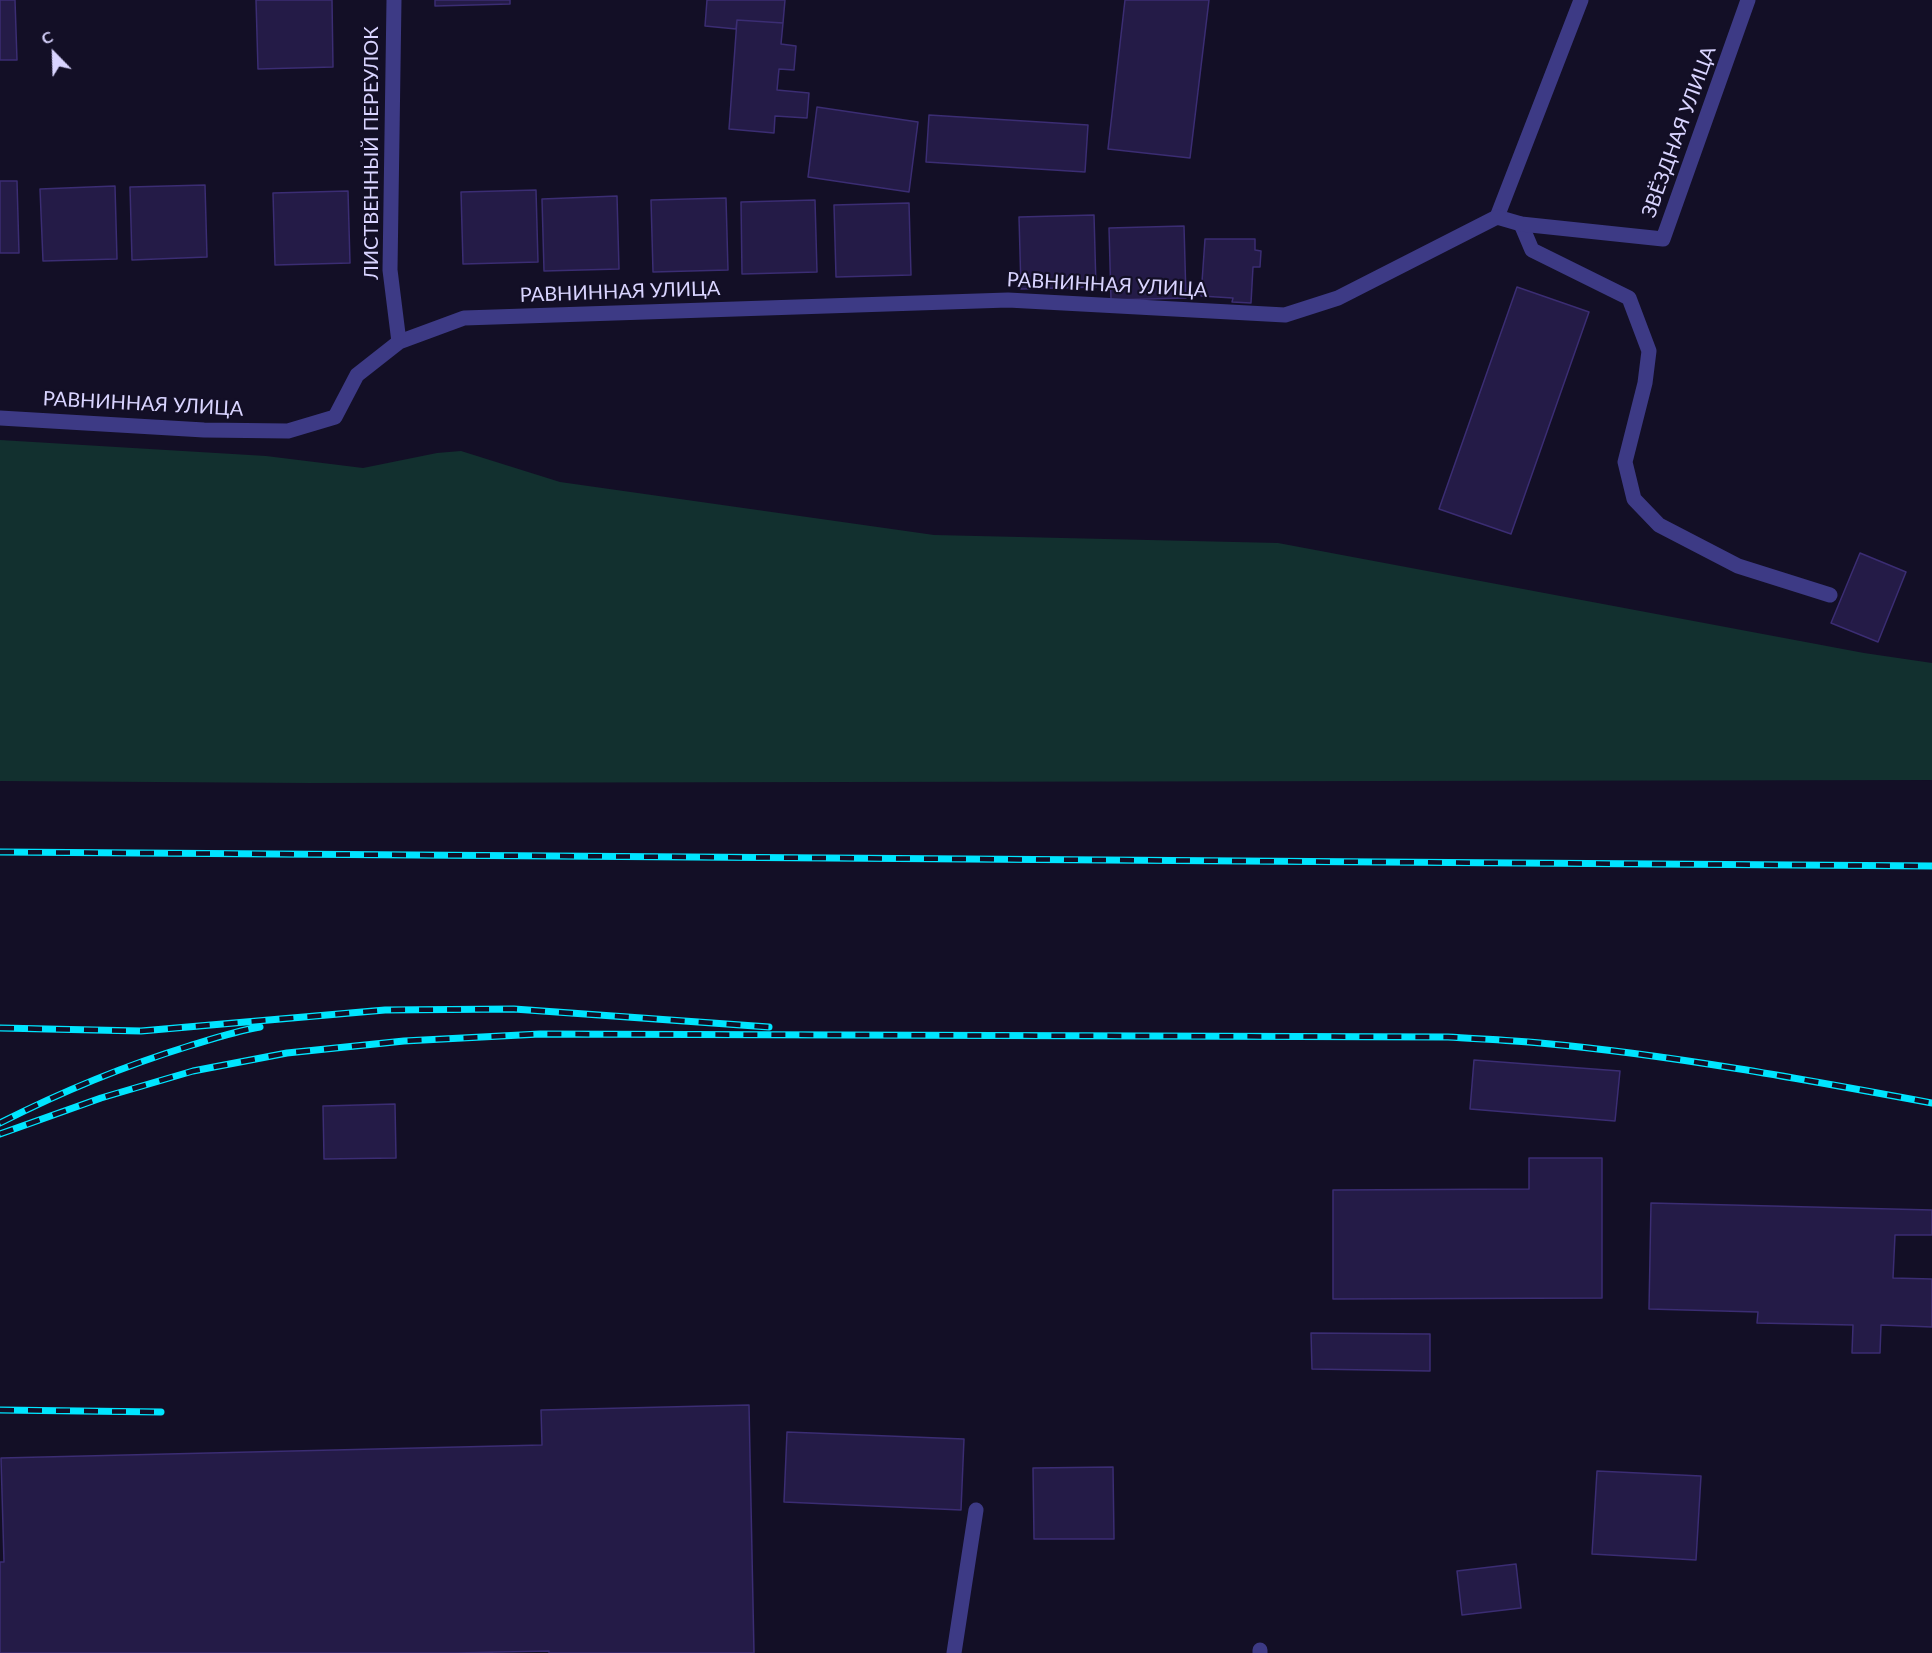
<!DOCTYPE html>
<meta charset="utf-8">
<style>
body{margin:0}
#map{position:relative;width:1932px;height:1653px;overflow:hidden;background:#130f26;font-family:Lato,sans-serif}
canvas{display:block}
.north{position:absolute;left:24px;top:24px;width:60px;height:60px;-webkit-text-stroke:4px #130f26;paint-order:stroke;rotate:337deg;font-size:16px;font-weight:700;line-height:24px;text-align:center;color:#d9d4ff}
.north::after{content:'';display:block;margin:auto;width:21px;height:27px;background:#d9d4ff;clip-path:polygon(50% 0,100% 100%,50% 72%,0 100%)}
</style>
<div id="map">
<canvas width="1932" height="1653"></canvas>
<div class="north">С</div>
</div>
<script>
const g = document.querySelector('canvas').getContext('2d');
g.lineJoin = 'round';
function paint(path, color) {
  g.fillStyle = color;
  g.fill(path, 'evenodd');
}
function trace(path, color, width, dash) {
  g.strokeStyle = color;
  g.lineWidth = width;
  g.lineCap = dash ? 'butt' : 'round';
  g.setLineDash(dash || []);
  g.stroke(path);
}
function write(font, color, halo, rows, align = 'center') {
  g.font = font + ' Lato,sans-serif';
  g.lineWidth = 4.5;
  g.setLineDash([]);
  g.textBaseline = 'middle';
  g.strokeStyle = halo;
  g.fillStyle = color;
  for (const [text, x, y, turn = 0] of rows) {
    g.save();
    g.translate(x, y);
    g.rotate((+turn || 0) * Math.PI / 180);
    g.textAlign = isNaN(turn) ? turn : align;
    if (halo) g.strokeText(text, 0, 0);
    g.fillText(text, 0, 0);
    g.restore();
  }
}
const green = new Path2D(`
 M0,440L266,456L363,468L437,453L461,451L560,482L934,535L1278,543L1864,653L1932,663V780L309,783L0,781Z`);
const building = new Path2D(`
 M0,0H15L17,60H0Z
 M256,0H332L333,67L258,69Z
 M435,0H510V4L435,6Z
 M707,0H785L783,23L737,20L736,29L705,26Z
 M1125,0H1209L1190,158L1108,149Z
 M737,20L783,23L781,44L796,46L794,70L779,69L777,90L809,93L807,118L775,116L774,133L729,129Z
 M817,107L918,122L909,192L808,177Z
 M929,115L1088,125L1085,172L926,162Z
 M0,181H17L19,253H0Z
 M205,185L207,257L132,260L130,187Z
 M115,186L117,259L43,261L40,189Z
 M536,190L538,262L463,264L461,192Z
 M348,191L350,263L275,265L273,193Z
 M617,196L619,269L544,271L542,199Z
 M726,198L728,270L653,272L651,200Z
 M815,200L817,272L742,274L741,202Z
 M909,203L911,275L836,277L834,205Z
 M1094,215L1096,287L1021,289L1019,217Z
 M1184,226L1186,298L1111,300L1109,228Z
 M1205,239H1255V250L1261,251L1260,267H1253L1251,303L1232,302L1233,298L1201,296Z
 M1517,287L1589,312L1511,534L1439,509Z
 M1860,553L1906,572L1878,642L1831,623Z
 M1474,1060L1620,1071L1615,1121L1470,1109Z
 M395,1104L396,1158L324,1159L323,1106Z
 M1529,1158H1602V1298L1333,1299V1190L1529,1189Z
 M1651,1203L1932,1210V1235H1895L1893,1278L1932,1279V1327L1881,1325L1880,1353H1852L1853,1325L1757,1323L1758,1312L1649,1309Z
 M1311,1333L1430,1334V1371L1312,1369Z
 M749,1405L754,1653H549V1651L456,1653H0V1562H4L1,1458L542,1445L541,1410Z
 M787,1432L964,1439L961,1510L784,1502Z
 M1113,1467L1114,1539H1034L1033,1468Z
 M1597,1471L1701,1476L1696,1560L1592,1554Z
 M1516,1564L1521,1608L1462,1615L1457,1571Z`);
const service = new Path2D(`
 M1497,217L1581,0
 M1521,224L1532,250L1629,298L1649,351L1645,383L1625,462L1634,499L1659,525L1738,566L1830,595
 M1260,1650V1653
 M954,1653L976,1510`);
const minor = new Path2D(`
 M394,0L390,270L399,342
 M0,418L204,430L288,431L335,417L357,375L399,342L464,318L1008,300L1285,315L1338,298L1497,217L1521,224L1663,239L1748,0`);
const rail = new Path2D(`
 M0,852L1932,866
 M0,1028L141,1031L385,1010L514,1009L769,1027
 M0,1123C61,1092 124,1066 189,1046C212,1039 236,1031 260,1027
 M0,1134L101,1098L193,1071L287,1053L404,1041L540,1034L1448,1037C1479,1039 1509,1040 1540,1043C1672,1055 1802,1079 1932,1103
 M0,1410L161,1412`);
const streetNames = [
 ["ЗВЁЗДНАЯ УЛИЦА",1679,132,-70],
 ["ЛИСТВЕННЫЙ ПЕРЕУЛОК",372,153,-90],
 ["РАВНИННАЯ УЛИЦА",1107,285,3],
 ["РАВНИННАЯ УЛИЦА",620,292,-2],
 ["РАВНИННАЯ УЛИЦА",143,404,3]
];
paint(green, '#12302f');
paint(building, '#241b47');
trace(building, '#3b2d73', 1.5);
trace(service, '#3d3a85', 15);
trace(minor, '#3d3a85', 15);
trace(rail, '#00e5ff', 7);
trace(rail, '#130f26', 4.5, [14]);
write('20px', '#d9d4ff', '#130f26', streetNames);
</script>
